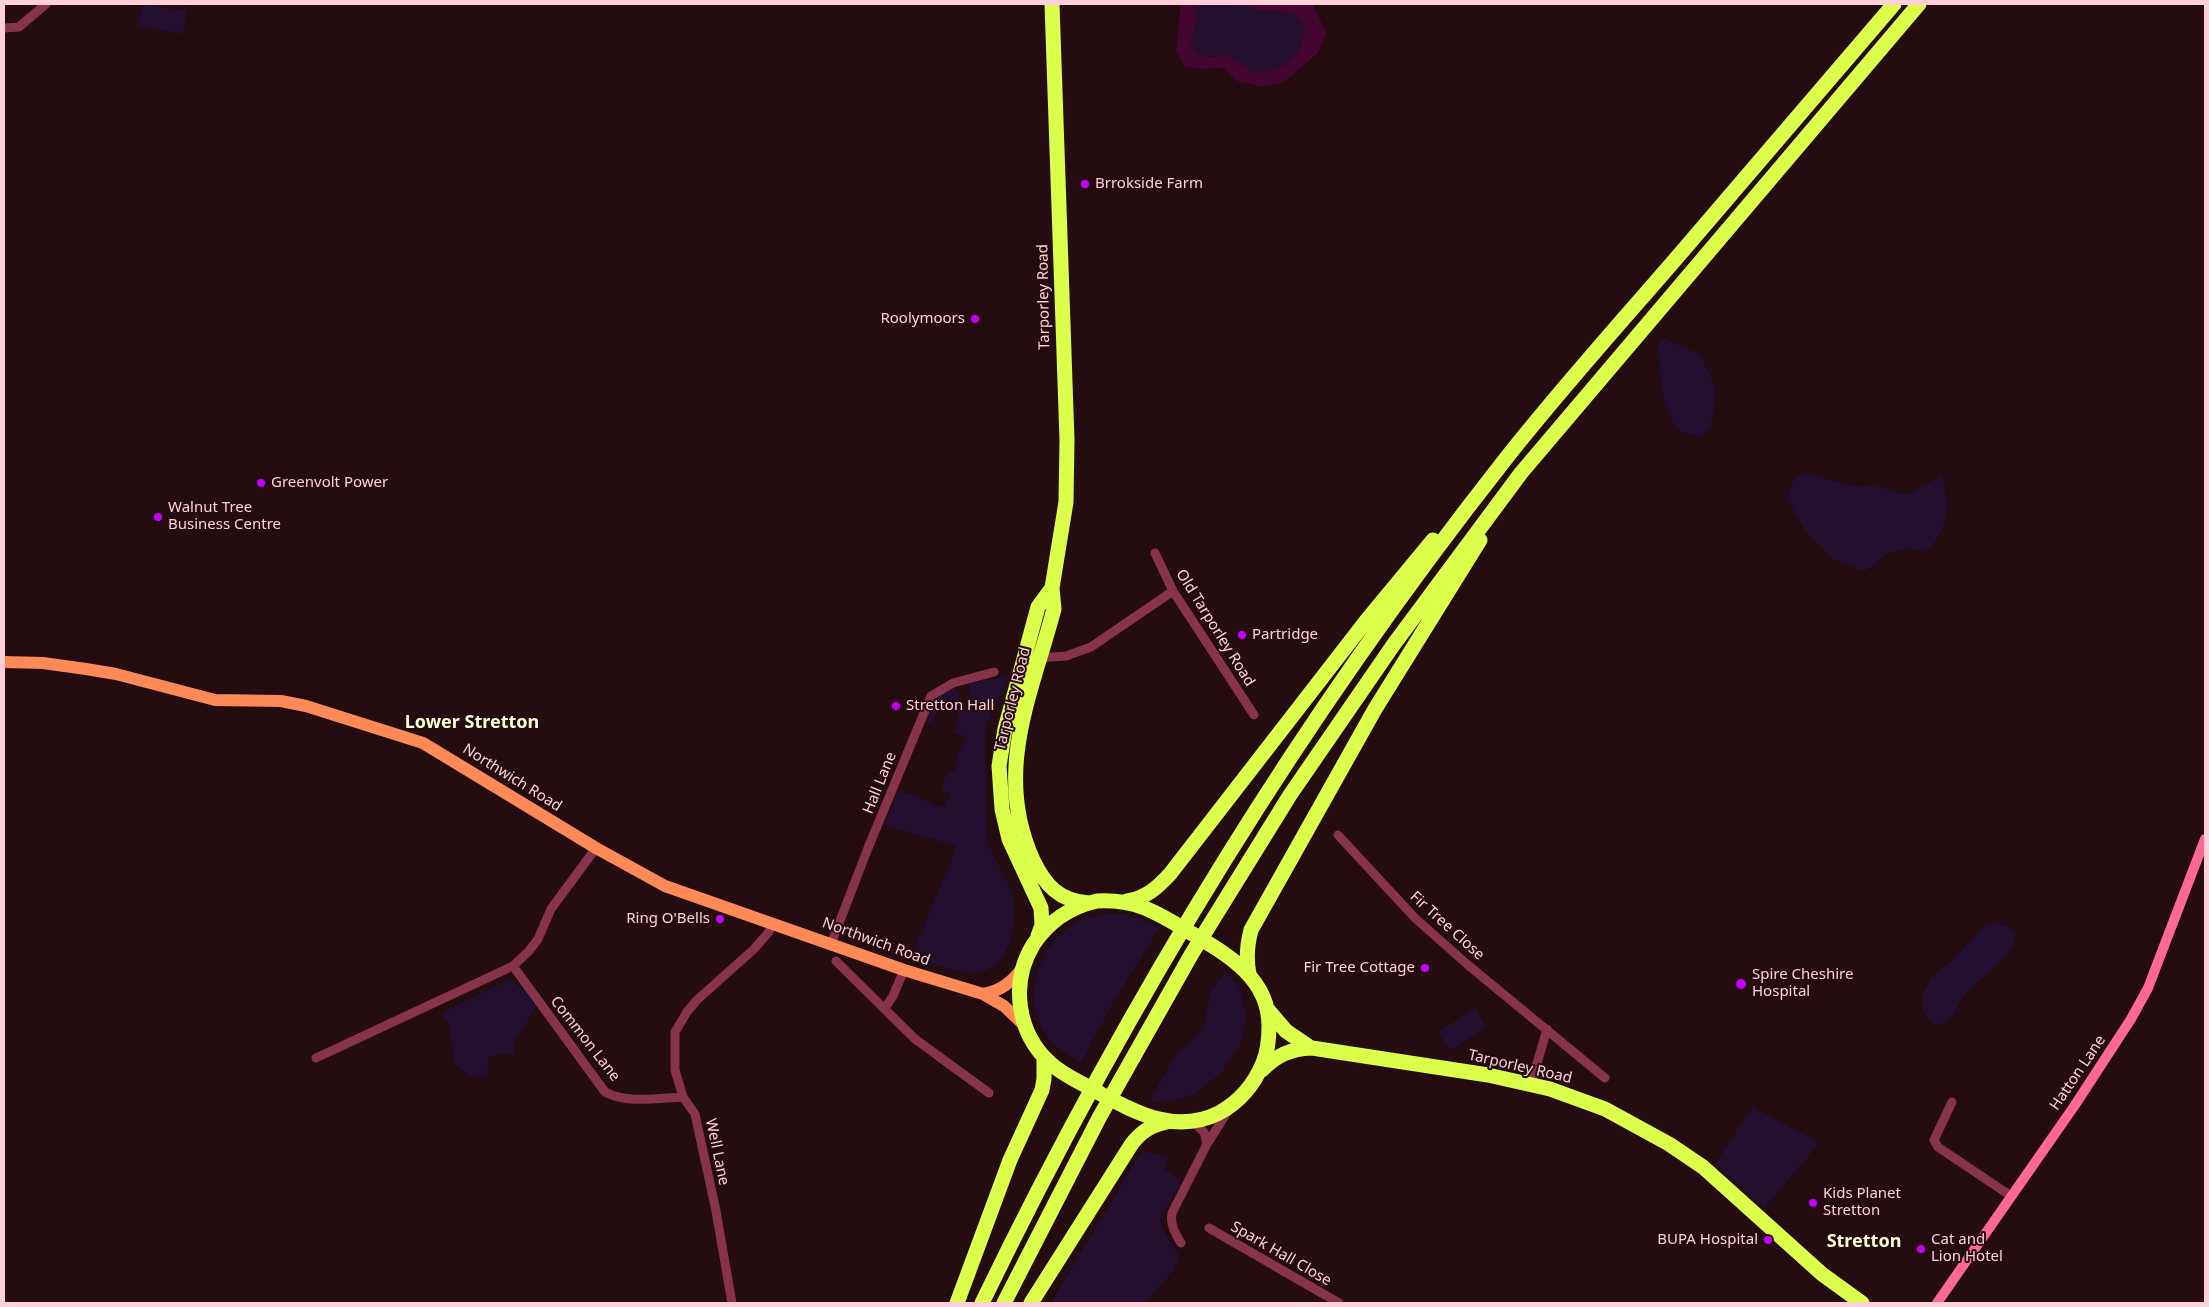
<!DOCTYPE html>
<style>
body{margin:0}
#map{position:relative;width:2209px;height:1307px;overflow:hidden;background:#240c10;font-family:"Noto Sans",sans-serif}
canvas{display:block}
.frame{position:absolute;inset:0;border:5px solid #ffd0da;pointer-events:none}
</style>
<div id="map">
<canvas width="2209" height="1307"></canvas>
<div class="frame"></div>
</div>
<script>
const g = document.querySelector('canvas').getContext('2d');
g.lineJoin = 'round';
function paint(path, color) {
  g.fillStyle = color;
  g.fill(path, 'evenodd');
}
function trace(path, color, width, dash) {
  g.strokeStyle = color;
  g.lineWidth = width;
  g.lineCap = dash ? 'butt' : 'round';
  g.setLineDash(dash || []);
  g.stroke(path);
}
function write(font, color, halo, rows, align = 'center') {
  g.font = font + ' "Noto Sans",sans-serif';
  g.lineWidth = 4;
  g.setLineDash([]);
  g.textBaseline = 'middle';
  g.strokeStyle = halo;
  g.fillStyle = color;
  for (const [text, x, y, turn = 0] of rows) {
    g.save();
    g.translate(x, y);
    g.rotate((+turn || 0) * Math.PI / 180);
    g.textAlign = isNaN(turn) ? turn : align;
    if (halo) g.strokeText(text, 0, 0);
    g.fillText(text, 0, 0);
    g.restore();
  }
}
const green = new Path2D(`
 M142,4L187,11L183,34L138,26Z
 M1194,4H1241L1259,10L1293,13L1305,24C1304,56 1287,69 1256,73L1227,55L1211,57L1196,55L1190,44L1197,21Z
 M1664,338L1701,355L1715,386V404L1710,428L1702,437C1696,435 1688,435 1683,432C1659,420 1661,366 1658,343Z
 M1809,473L1854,487L1877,486L1906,495L1942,476C1949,511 1951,523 1927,552L1907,548L1885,555L1864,572L1835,560L1804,529L1787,498L1794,478Z
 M1009,676L985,728V754L987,841L1013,895L1014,922L1010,942L1002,959L984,972L970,973L955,971L911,957L957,846L883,825L899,790L933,803L935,808L941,806L945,807L950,794L941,790L947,772L954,771L957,764L956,761L965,737L953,732L959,716L954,714C979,700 965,701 970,683Z
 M953,688L959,690L960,698L945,711L939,709L932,724L924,721C930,704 937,697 953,688Z
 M1113,913L1125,914L1160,927L1112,1005L1081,1063C1072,1056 1061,1052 1053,1043C1020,1009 1034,950 1072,925C1085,917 1098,916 1113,913Z
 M1999,923L2011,928L2015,934V942L2004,958L1964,995L1950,1020L1935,1027L1923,1012V993L1933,975L1948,964L1987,924Z
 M1225,971L1239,986L1246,1016L1243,1040L1222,1072L1195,1094L1169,1102L1149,1101L1175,1056L1203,1029L1211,992Z
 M510,979L538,1002L524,1028L514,1040L515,1055H498L489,1058L487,1075L471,1077L455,1064L449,1025L441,1013Z
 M1475,1008L1486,1027L1450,1051L1438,1032Z
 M1752,1107L1820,1143L1764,1208L1715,1164Z
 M1142,1151L1169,1157L1163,1169L1182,1180L1160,1220L1166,1236L1180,1256L1173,1271L1145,1303H1051Z`);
const water = new Path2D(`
 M1181,4H1194L1195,6L1197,21L1190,44L1196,54L1211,57L1227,55L1256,73C1287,69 1304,56 1304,24L1293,13L1259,10L1241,4H1313L1326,33L1318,53L1284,82L1262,87L1237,81L1224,68L1203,69L1185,67L1176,51Z`);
const street = new Path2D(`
 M4,28L19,27L46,4
 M1155,553L1173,591L1254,715
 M1038,658L1066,656L1091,647L1173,591
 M1338,835L1415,918L1468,965L1605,1078
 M831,944L868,848L931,696L953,683L994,672
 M836,961L915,1039L989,1093
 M513,966L605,1092C627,1104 658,1098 683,1097
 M885,1008L893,996L904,970
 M316,1058L513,966L529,951L538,939L551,909L596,848
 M1531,1084L1547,1029
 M1952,1102L1934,1140L1938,1147L2011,1196
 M1192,1121L1204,1132L1207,1144
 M1209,1228L1339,1303
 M1181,1243C1175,1233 1170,1225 1172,1213L1207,1144L1228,1111
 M732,1303L716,1211L695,1114L683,1097L675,1070V1032L687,1012L697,1000L754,949L768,933L773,924`);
const secondary = new Path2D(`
 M1937,1303L2075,1105L2131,1019L2148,988L2205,839`);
const primary = new Path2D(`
 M4,662L43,663L86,669L116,674L215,700L281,701L306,706L423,743L596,848L665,886L904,970L983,994L1004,1006L1027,1028
 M983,994C1001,991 1012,982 1023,967`);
const highway = new Path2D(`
 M1052,4L1067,440L1066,502L1052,588L1054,609C1031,696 993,772 1033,860C1045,885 1059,901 1089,903
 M1097,901C1138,899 1157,913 1191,933C1228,955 1269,978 1269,1026C1269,1039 1268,1051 1263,1063C1254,1085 1239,1102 1219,1113C1177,1134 1138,1114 1101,1094C1084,1084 1064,1076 1050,1063C1017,1033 1010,983 1033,945C1048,922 1070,907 1097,901Z
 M1127,901C1146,898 1157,888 1170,874L1366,621L1433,540
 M1038,936L1042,925L1041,908L1009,839L1002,809L999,766L1005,729L1038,607L1052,588
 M1249,974C1246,959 1247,945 1251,930L1375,709L1480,540
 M1268,1010L1286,1031L1311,1048
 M1262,1070C1277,1055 1290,1049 1312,1048L1488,1075L1550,1089L1605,1109L1669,1144L1703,1167L1822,1274L1862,1303
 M957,1303L1010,1160L1042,1090L1044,1079V1057
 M982,1303C1126,1005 1299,721 1504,461C1562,387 1625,318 1686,247C1755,166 1824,85 1894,4
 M1004,1303L1099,1118L1191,955L1290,795L1394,644L1521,473L1919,4
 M1031,1303L1131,1145C1140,1132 1151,1125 1167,1122`);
const markers = [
 [1085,184,5,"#c200fb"],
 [975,319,5,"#c200fb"],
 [261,483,5,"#c200fb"],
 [158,517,5,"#c200fb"],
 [1242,635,5,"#c200fb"],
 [896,706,5,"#c200fb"],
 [720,919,5,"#c200fb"],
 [1425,968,5,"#c200fb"],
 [1741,984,6,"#c200fb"],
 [1813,1203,5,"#c200fb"],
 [1768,1240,5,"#c200fb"],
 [1921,1249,5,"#c200fb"]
];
const poiNames = [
 ["Brrokside Farm",1095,184],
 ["Roolymoors",965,319,"right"],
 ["Greenvolt Power",271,483],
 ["Walnut Tree",168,508],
 ["Business Centre",168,525],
 ["Partridge",1252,635],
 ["Stretton Hall",906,706],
 ["Ring O'Bells",710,919,"right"],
 ["Fir Tree Cottage",1415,968,"right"],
 ["Spire Cheshire",1752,975],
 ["Hospital",1752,992],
 ["Kids Planet",1823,1194],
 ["Stretton",1823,1211],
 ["BUPA Hospital",1758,1240,"right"],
 ["Cat and",1931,1240],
 ["Lion Hotel",1931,1257]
];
const streetNames = [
 ["Tarporley Road",1044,297,-91],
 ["Old Tarporley Road",1215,628,58],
 ["Tarporley Road",1013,699,-76],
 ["Northwich Road",512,778,32],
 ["Hall Lane",880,783,-68],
 ["Fir Tree Close",1447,926,42],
 ["Northwich Road",876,942,20],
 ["Common Lane",585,1039,52],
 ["Tarporley Road",1520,1067,13],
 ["Hatton Lane",2078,1073,-56],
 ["Well Lane",717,1152,78],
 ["Spark Hall Close",1281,1254,30]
];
const quarterNames = [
 ["Lower Stretton",472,723],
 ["Stretton",1864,1242]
];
paint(green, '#230f2f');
paint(water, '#440531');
trace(street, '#88334c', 9);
trace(secondary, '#ff6795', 10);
trace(primary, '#ff8957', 12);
trace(highway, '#dcff4b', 15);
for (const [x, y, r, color] of markers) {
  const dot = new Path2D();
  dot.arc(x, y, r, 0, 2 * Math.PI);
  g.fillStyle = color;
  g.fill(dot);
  trace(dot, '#240c10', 2);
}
write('15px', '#ffd0da', '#240c10', poiNames, 'left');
write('15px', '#ffd0da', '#240c10', streetNames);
write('bold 18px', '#fdffd2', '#240c10', quarterNames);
</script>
